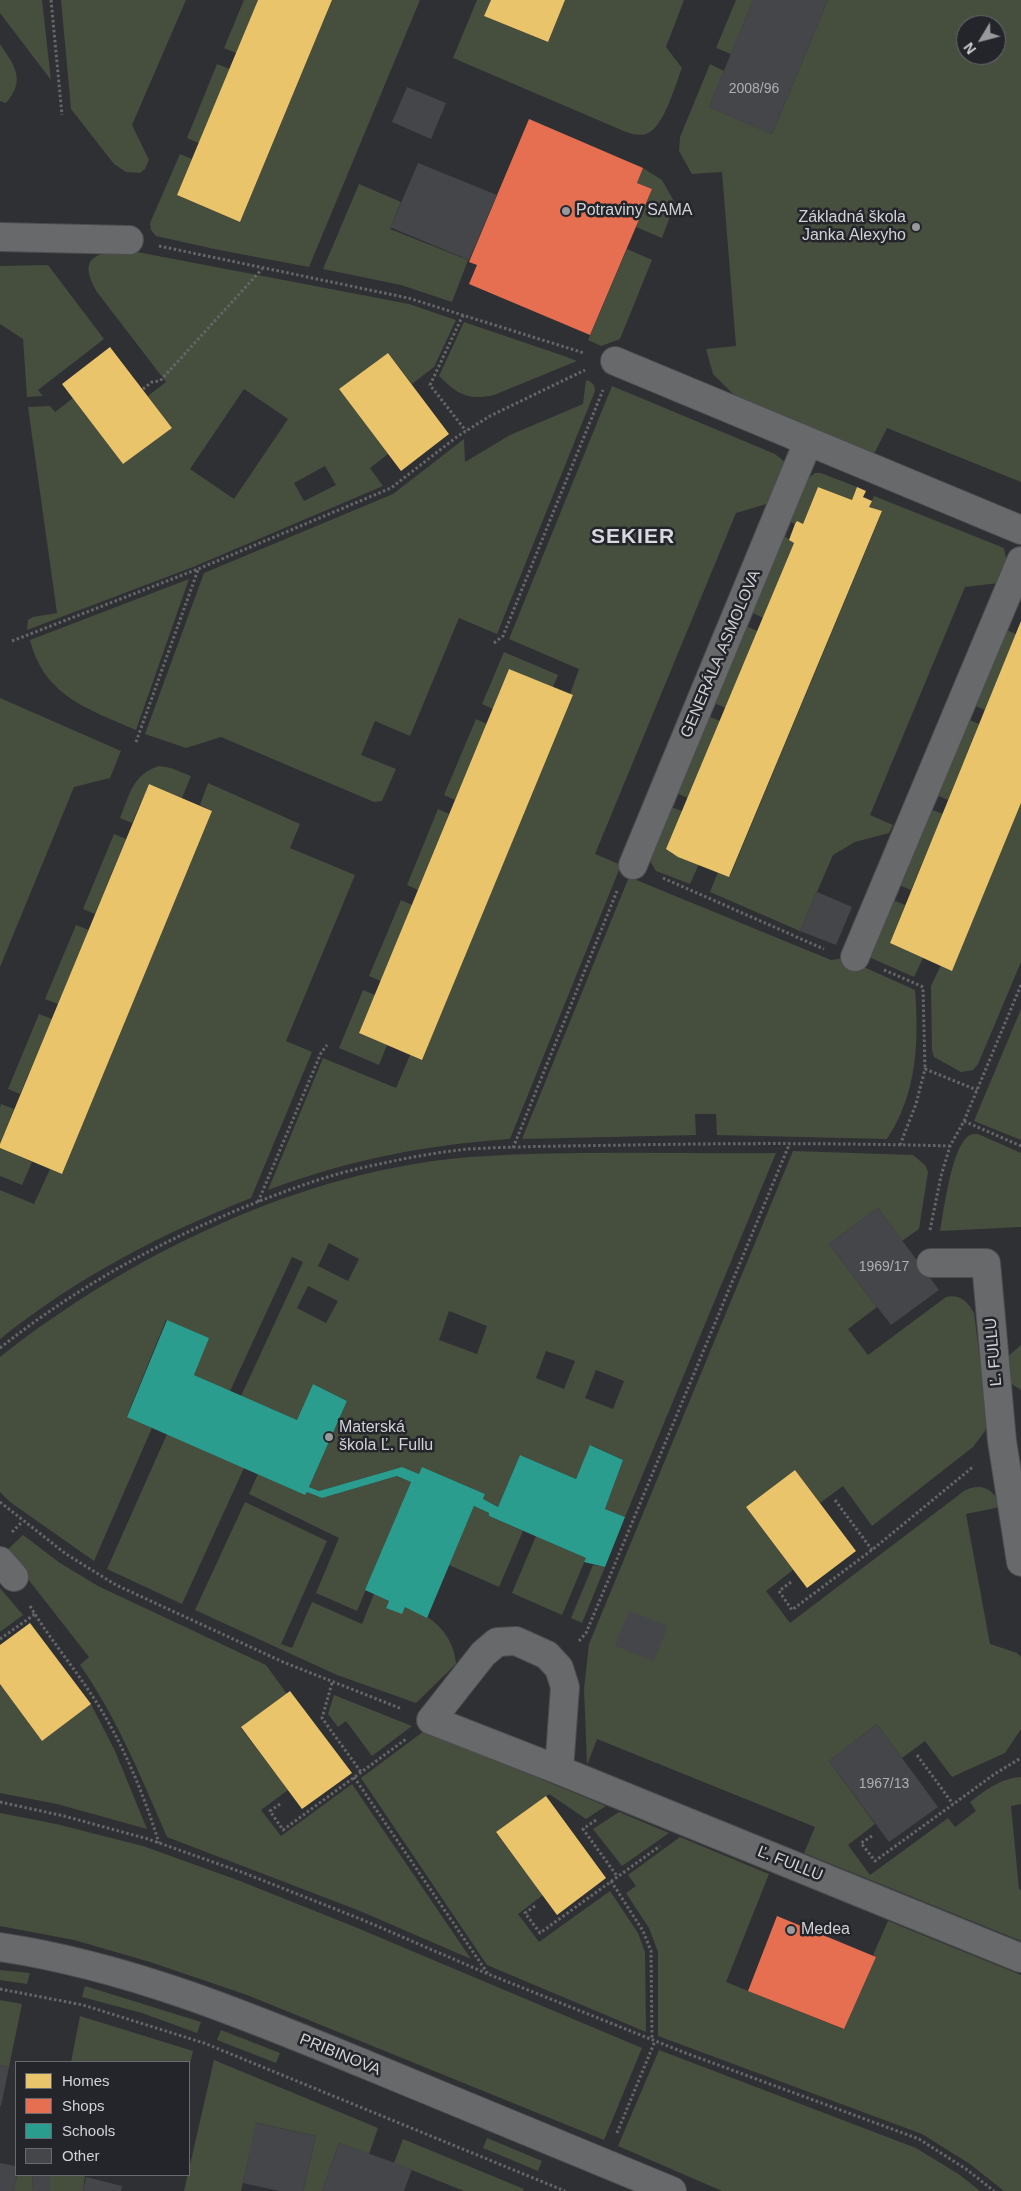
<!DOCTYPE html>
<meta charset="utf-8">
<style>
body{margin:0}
#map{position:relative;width:1021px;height:2191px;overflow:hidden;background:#2f3034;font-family:Helvetica,sans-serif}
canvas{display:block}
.legend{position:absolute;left:15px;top:2061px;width:175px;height:115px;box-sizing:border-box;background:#24252b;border:1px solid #696a6f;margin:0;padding:6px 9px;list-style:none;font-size:15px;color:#d0d2d5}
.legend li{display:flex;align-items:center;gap:10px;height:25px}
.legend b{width:25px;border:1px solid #696a6f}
.north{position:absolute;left:956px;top:15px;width:50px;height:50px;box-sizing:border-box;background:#24252b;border:1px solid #696a6f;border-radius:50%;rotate:233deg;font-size:14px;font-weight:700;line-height:20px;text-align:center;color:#d0d2d5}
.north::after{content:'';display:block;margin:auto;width:18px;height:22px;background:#98999d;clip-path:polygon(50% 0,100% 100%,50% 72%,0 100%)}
</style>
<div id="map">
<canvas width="1021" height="2191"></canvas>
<ul class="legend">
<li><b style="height:14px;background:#e9c46a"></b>Homes</li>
<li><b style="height:14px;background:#e76f51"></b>Shops</li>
<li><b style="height:14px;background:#2a9d8f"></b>Schools</li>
<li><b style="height:14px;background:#454649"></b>Other</li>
</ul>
<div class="north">N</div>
</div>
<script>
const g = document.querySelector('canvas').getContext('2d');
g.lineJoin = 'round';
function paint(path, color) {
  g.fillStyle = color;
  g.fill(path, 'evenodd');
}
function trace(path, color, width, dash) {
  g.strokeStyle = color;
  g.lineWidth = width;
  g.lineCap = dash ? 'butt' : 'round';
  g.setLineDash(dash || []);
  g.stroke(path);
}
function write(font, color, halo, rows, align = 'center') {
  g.font = font + ' Helvetica,sans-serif';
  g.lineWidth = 5;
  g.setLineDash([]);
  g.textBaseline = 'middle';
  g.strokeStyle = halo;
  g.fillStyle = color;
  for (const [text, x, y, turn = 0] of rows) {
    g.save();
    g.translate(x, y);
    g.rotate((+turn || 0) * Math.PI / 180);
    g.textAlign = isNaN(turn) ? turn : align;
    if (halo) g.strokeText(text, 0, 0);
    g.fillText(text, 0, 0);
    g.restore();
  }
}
const green = new Path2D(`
 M0,0H42L51,80L0,13Z
 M61,0H186L132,125L149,160L145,169L140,173L126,172L114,164L71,109Z
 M244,0H258L236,53L224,48Z
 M332,0H420L309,267L219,250L156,236L151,230L150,223L180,154L192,159L177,195L240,222Z
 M477,0H491L484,16L547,42L565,0H684L666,47L682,68C675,85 664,128 646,134C640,136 632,134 626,132L453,58Z
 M736,0H753L731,54L716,48Z
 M828,0H1021V482L887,428L874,454L743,400L732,393L713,374L706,349L736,346L722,172L692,174L679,151L680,137L710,64L724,71L709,107L772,134ZM966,25H996V55H966Z
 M0,44C15,66 26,80 6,103L0,101Z
 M217,64L230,69L199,143L187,138Z
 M643,168L662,180L675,203L662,238L636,227L652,189L637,183Z
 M359,184L401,202L390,229L468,260L452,302L401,285L323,269Z
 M627,249L652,260L620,339L601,346L588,340Z
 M132,251L409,304L456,320L434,367L412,384L388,353L339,389L388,454L370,468L383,486L193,567L27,630L28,620L33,617L57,613L28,407L50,406L55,412L73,398L123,464L172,428L148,396L166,382L97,292C75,254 100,252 132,251ZM244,389L288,419L234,499L190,469ZM325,466L336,485L304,501L294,483Z
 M48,265L104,339L38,390L43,396L27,397L23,339L0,324V266Z
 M464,322L564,356L577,361L494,395C468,401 457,394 439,376Z
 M586,380C592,382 595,384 595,391L497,634L459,618L410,736L375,721L361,755L396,769L382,801L374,802L221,737L186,748L145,734L204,573L393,494L464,439L465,462L510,435L583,404Z
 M612,386L775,454L786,463L770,503L736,513L595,854L621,865L510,1139C425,1145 348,1160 268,1190L323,1058L396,1088L410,1055L421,1060L573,696L570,694L579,669L509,639Z
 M815,473H821L857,487L852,500L818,487L803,524H795L789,521L806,480Z
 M874,496L1004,548L1007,564L999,583L965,587L870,815L893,825L889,833L855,842L833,855L800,931L710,892L718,872L730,876L882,512L869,507Z
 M783,535L794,543L763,618L751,612Z
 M189,579L136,730C88,709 44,696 30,640Z
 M745,626L758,631L726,708L714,703Z
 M1004,629L1016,634L985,710L973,705Z
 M504,652L558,675L553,687L509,669L493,709L482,704Z
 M0,698L121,751L110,778L74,787L0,967Z
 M708,716L720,721L688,798L676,793Z
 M476,719L487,724L455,800L444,795Z
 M967,719L979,724L948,800L936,795Z
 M159,766L171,768L191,776L182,798L149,784L132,823L120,818C130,794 132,775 159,766Z
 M208,783L300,824L290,848L355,875L286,1041L312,1052L251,1198C161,1234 76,1278 0,1339V1190L34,1204L50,1169L62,1174L212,811L200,805Z
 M1021,803V962L978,1064L973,1070L961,1072L934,1057L932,1050L931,986L941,965L952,970Z
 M671,807L682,811L671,853L699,864L690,884L656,871L650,861Z
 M438,809L449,814L418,890L407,885Z
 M930,809L943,814L911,890L899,885Z
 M114,834L126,839L95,914L83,909Z
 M629,877L831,960L844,958L915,990C919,1042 917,1094 887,1139L717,1135L716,1114H695L696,1135L522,1139Z
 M401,900L412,905L381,981L369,976Z
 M893,900L905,905L890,943L923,958L914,977L869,957Z
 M76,925L89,930L58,1004L45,999Z
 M363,990L375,995L359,1033L387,1045L379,1065L339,1048Z
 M1021,1009V1140L974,1121Z
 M39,1014L52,1019L20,1094L8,1089Z
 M1,1104L14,1109L0,1144V1108Z
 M978,1134L1021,1153V1227L940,1231C944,1209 951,1152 967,1137C970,1134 974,1134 978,1134Z
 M0,1148L32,1162L22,1185L0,1176Z
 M793,1151L913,1155L925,1165L928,1172L919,1229L902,1241L878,1208L829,1244L877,1307L848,1329L868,1355L946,1297C960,1294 967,1301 974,1313L988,1422L985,1431L973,1447L872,1526L843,1486L820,1503L795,1470L746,1507L793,1570L766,1591L790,1623L964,1491C980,1482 996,1489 1000,1507L966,1514L990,1644L1017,1653L1021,1657V1729L1005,1753L952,1777L925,1741L902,1758L877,1724L829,1761L875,1824L848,1845L870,1875L948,1818L955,1827L976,1811L970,1802C986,1790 1001,1778 1021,1777V1804L1011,1806L1019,1889L1021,1890V1941L804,1853L815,1827L597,1739L587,1765L584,1689L589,1644Z
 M776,1153L625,1517L605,1509L623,1460L591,1445L576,1479L520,1455L498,1507L483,1499L485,1494L422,1467L419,1474L402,1467L319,1491L309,1487L347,1401L313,1384L297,1420L241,1396L303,1262L292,1257L230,1391L194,1375L208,1338L166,1320L127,1416L152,1428L94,1561L10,1502L0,1492V1357C129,1255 303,1170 470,1157C571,1150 674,1154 776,1153ZM329,1243L359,1259L348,1281L318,1266ZM308,1286L338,1301L326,1323L297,1308ZM449,1311L487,1326L477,1354L439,1340ZM546,1351L575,1361L564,1389L536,1378ZM596,1370L624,1381L613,1409L585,1398Z
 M1021,1345V1390L1010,1383L1004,1360Z
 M167,1434L244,1468L182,1604L107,1569Z
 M258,1474L305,1495L307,1492L322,1498L397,1476L411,1482L357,1611L316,1593L339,1538L249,1494Z
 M245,1502L327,1541L281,1644L292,1648L312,1602L362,1624L374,1594L389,1601L386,1608C392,1607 401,1606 406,1607C433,1615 454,1636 456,1664L416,1703L337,1675L195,1610Z
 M474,1506L489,1513V1516L523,1531L499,1587L449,1565Z
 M23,1535L60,1563L98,1586L266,1665L287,1694L241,1728L288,1790L261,1810L281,1836L352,1784L471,1959L360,1911L167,1837C141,1777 117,1718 80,1665L89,1657L6,1551Z
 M536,1536L586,1558L562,1615L512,1593Z
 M593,1565L605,1567L582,1623L571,1618Z
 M0,1588L23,1615L0,1632Z
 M0,1684L42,1741L91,1704L115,1751L147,1829L57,1804L0,1793Z
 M334,1695L412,1726L372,1756L346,1721L338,1727L328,1714Z
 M424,1731L606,1806L586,1819L549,1794L496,1833L543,1895L518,1914L539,1942L610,1891L638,1933L645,1952L646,2032L487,1965L361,1778Z
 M619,1812L669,1833L622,1866L593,1829Z
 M0,1813L56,1824L143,1846L240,1881L355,1927L642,2048L604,2140L247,1995L150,1962L74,1940L0,1926Z
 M680,1837L769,1874L726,1982L843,2029L876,1957L873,1955L888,1921L1021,1975V2191H1004L970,2164L922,2134L658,2036V1952L649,1928L626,1893L636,1886L628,1875Z
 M0,1970L30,1973L27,1984L0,1980Z
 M85,1986L201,2022L197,2033L142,2013L82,1997Z
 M0,2000L22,2004L9,2067L0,2065Z
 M80,2016L193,2051L189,2068V2062H71Z
 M221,2030L280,2053L276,2063L217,2040Z
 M659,2050L916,2148L960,2175L980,2191H722L618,2146Z
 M214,2060L378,2128L369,2154L339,2143L322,2191H303L316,2136L257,2123L241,2191H184Z
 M487,2138L542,2161L538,2171L483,2148Z
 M403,2139L524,2189L523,2191H464L394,2163Z
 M17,2175H32L33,2191H14Z
 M50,2175H85L83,2191H50Z`);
const homes = new Path2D(`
 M258,0H332L240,222L177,195Z
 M491,0H565L548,42L484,16Z
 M110,347L172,428L123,464L62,384Z
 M388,353L449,434L401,471L339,389Z
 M818,487L852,500L857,487L866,491L863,497L872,501L869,507L882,511L729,877L678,857L666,849L794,543L789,540L795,524L797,521L803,524Z
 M1021,621V803L952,971L890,943Z
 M509,669L573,695L422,1060L359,1033Z
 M149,784L212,811L62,1174L0,1148V1144Z
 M795,1470L856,1551L807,1588L746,1507Z
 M30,1623L91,1704L42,1741L0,1684V1645Z
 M290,1691L352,1773L302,1809L241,1727Z
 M546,1796L606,1878L557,1915L496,1832Z`);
const shops = new Path2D(`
 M529,119L643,168L637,183L652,189L590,335L469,284L477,265L469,262Z
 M777,1916L876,1957L844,2029L748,1991Z`);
const schools = new Path2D(`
 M167,1320L209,1338L194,1375L297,1420L313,1384L347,1401L309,1487L319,1491L402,1467L419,1474L422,1467L485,1494L483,1499L498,1507L520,1455L576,1479L590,1445L623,1460L605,1509L625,1517L605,1567L584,1562L586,1558L489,1516V1513L474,1506L427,1618L405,1607L402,1614L386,1608L389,1601L365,1590L411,1482L397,1476L322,1498L307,1492L305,1495L127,1417Z`);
const building = new Path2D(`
 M753,0H828L772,134L709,107Z
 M407,87L446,103L431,139L392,122Z
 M418,163L497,195L469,260L392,228L390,229Z
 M817,892L852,907L836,945L800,931Z
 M878,1208L939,1290L891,1325L829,1244Z
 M629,1611L668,1626L654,1661L615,1646Z
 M877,1724L938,1807L889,1842L829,1761Z
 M0,2065L9,2067L1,2106H0Z
 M256,2123L316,2136L303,2191H279L243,2183Z
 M339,2143L412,2169L404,2191H322Z
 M0,2163L16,2166L17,2175L14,2191H0Z
 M32,2175H50V2191H33Z
 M86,2177L122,2186L121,2191H83Z`);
const path = new Path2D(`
 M51,0L62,115
 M159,246L408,298L584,353
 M463,315L430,385L466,431
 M143,389L152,382L160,381L262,269
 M12,641L198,569L391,488L458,436L490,416L585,370
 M494,643L503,636L603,390
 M136,742L198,570
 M663,878L824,949
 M884,970L923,987L925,1069
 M964,1121L1021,1146
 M900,1145L916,1104L925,1069L977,1090
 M513,1148L617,891
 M258,1202L321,1053L327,1045
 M930,1230L941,1176L950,1146L964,1121L1021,985
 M0,1348C74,1289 155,1244 242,1208C285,1191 329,1174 375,1165C406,1158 438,1152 469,1149C522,1146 576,1146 629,1145C736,1143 843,1143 950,1146
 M835,1500L872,1550
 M0,1502L66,1554L116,1585L283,1662L402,1709
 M12,1532L22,1522
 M791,1582L779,1591L792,1610L872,1550L974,1466
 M30,1606C49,1638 73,1666 93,1697C122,1741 143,1792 159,1843
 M0,1639L35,1614
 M579,1641L586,1633L602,1595L789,1145
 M332,1683L322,1718L361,1772
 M917,1755L953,1804
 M354,1777L488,1974
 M0,1802L64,1816L148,1839L244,1873L363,1920L488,1974L683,2052L919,2139L966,2169L994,2191
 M280,1804L270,1811L283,1830L406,1739
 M596,1820L583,1829L617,1876
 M872,1836L861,1843L875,1861L996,1773L1021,1758
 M611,1881L643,1931L651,1951L652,2039
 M535,1906L525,1913L540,1933L660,1846
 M0,1989L83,2005L204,2043L565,2191
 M617,2133L655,2041`);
const minor = new Path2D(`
 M0,237L129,240
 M615,361L1021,530
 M633,865L808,442
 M855,957L1021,561
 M931,1263H986L1002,1441L1021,1562
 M0,1561L14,1577
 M559,1770L431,1720L483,1654L497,1642L516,1641L547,1655L559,1668L565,1687L559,1770L1021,1958
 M0,1947C128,1966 248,2016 367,2065C468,2107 570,2149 672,2191`);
const markers = [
 [566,211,5,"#98999d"],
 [916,227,5,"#98999d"],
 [329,1437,5,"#98999d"],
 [791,1930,5,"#98999d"]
];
const numberNames = [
 ["2008/96",754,89],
 ["1969/17",884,1267],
 ["1967/13",884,1784]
];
const poiNames = [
 ["Potraviny SAMA",576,211],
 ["Základná škola",906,218,"right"],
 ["Janka Alexyho",906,236,"right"],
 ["Materská",339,1428],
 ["škola Ľ. Fullu",339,1446],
 ["Medea",801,1930]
];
const streetNames = [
 ["GENERÁLA ASMOLOVA",721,654,-67],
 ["Ľ. FULLU",994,1352,-95],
 ["Ľ. FULLU",790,1864,22],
 ["PRIBINOVA",340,2055,22]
];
const districtNames = [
 ["SEKIER",633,537]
];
paint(green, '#464e3e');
paint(homes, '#e9c46a');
paint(shops, '#e76f51');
paint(schools, '#2a9d8f');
paint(building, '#454649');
trace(minor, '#4c4d50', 30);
trace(path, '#656668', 3, [2.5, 2.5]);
trace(minor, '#68696b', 28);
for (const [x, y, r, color] of markers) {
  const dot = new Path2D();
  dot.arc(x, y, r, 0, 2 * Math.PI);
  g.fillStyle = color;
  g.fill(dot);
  trace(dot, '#24252b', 2);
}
write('14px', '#adafb2', null, numberNames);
write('16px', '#d0d2d5', '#24252b', poiNames, 'left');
write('16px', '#d0d2d5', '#24252b', streetNames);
g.letterSpacing = '1px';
write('bold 21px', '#d7d9e1', '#24252b', districtNames);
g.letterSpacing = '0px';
</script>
